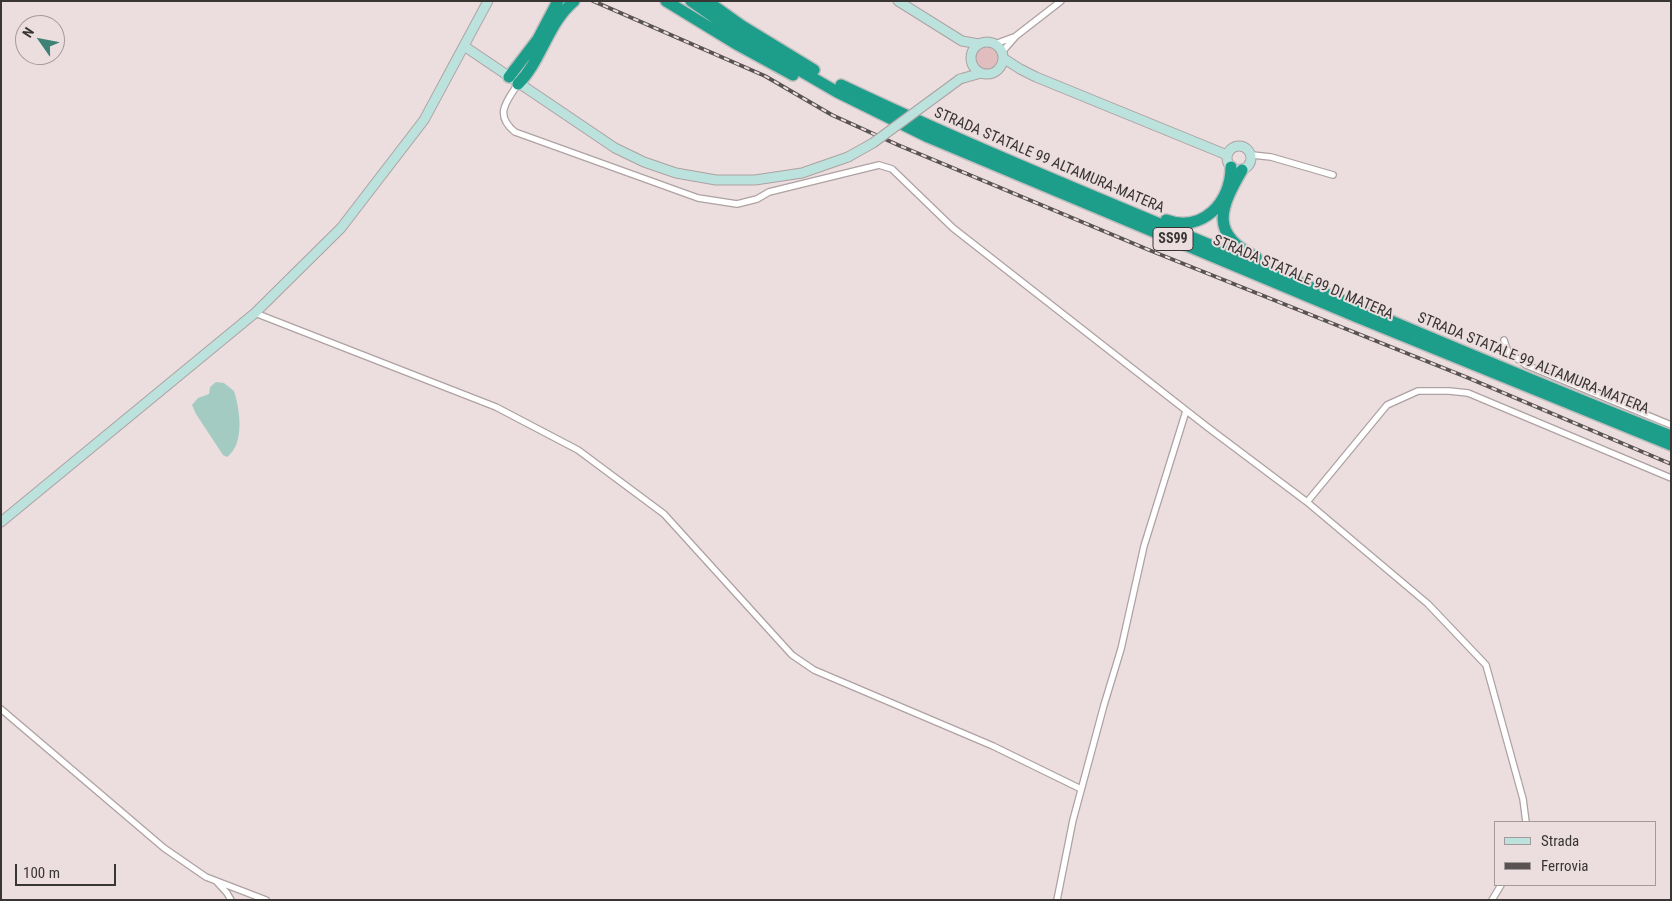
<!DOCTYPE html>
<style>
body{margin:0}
#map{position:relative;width:1672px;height:901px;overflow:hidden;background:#ecdedf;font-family:"Roboto Condensed",sans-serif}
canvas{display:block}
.frame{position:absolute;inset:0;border:2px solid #3a3535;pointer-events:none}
.legend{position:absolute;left:1494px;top:821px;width:162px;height:65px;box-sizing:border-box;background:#ecdedf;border:1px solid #a59a9b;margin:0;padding:6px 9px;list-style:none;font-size:15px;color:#3a3535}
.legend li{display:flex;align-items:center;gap:10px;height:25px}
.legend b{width:25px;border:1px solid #a59a9b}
.north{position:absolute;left:15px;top:15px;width:50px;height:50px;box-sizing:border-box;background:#ecdedf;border:1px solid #a59a9b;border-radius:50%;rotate:303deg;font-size:14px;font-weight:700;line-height:20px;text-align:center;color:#3a3535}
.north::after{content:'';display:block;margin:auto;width:18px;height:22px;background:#3e8175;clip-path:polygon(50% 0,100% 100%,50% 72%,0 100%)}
.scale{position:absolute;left:15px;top:864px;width:101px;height:22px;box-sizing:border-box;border:2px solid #3a3535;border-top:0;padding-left:6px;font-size:15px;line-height:18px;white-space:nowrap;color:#3a3535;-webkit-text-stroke:4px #ecdedf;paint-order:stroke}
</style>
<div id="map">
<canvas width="1672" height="901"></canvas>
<div class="frame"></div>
<ul class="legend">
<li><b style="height:6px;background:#bbe2dc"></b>Strada</li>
<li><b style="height:6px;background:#5a5354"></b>Ferrovia</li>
</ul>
<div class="north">N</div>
<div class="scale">100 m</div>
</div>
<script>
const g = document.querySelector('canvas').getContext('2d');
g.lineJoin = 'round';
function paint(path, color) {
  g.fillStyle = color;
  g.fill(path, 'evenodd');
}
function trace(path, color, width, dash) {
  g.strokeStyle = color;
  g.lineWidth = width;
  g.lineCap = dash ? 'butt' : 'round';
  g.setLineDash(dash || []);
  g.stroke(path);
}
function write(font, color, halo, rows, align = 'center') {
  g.font = font + ' "Roboto Condensed",sans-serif';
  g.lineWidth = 4;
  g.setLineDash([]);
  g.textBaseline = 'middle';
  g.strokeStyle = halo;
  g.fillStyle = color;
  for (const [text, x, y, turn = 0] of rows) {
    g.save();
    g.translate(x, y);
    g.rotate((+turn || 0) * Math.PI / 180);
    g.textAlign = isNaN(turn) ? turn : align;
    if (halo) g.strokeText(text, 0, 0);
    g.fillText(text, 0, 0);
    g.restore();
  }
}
const green = new Path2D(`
 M976 58a11 11 0 1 1 22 0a11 11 0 1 1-22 0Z`);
const water = new Path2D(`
 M216,382L224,383L234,391C240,410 245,444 227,457L223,455L196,414L192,405L198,398L209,394L210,387Z`);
const street = new Path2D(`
 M995,44L1014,37
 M1002,52L1016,36L1061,1
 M518,84C506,102 494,115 515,132L698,198L737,204L757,199L769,192L879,165L892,169L953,228L1206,426L1307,502L1428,604L1486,665L1523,799L1526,822
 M1252,155L1271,157L1333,175
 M255,313L496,407L578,450L664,514L792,655L814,670L993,746L1081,789
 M1504,340L1508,352L1526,365L1671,425
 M1307,502L1387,405L1418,391H1449L1468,393L1671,478
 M1,709L164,848L206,877L266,900
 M217,882L227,893L231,900
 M1057,900L1073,820L1104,705L1121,649L1144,546L1186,411
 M1492,900L1501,885`);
const secondary = new Path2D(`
 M898,1L962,41L979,44
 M971 58a16 16 0 1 1 32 0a16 16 0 1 1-32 0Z
 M464,46L615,148L644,162L676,173L716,180H755L802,173L848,157
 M1003,58L1020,69L1036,77L1227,155
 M960,79L981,73
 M1227 158a12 12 0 1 1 24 0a12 12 0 1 1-24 0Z
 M1,522L255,313L341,228L424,120L488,1`);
const highway = new Path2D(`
 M666,1L738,45L793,75
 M691,1L738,34L787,63L837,92L928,137L1357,317L1671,445
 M707,1L742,26L814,70
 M509,77L538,39L558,1
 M518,84C542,60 547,24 574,1
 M841,85C976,149 1115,205 1253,263C1392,321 1530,381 1671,436
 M1242,170C1220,208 1209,234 1256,257
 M1166,220C1202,233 1231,203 1231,167`);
const rail = new Path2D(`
 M593,1L765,76L832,115L898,145L1149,250L1466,377L1671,464`);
const secondaryBridge = new Path2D(`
 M848,157L873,143L960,79`);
const shields = [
 [1173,239,40]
];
const shieldNames = [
 ["SS99",1173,239]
];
const streetNames = [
 ["STRADA STATALE 99 ALTAMURA-MATERA",1049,161,23],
 ["STRADA STATALE 99 DI MATERA",1303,278,23],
 ["STRADA STATALE 99 ALTAMURA-MATERA",1533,364,22]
];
paint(green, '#e2bdbf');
paint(water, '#a3cbc2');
trace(street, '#aea1a2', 8);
trace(secondary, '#aea1a2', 11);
trace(highway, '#c0bebe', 14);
trace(street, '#fff', 5.5);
trace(secondary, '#bbe2dc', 9);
trace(highway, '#1d9e8b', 11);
trace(rail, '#5a5354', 4);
trace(rail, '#ecdedf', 2, [5.5]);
trace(secondaryBridge, '#aea1a2', 11, []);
trace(secondaryBridge, '#bbe2dc', 9);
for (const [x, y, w] of shields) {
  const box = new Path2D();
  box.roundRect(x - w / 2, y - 11.5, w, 23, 4);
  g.fillStyle = '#ecdedf';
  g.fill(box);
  trace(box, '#3a3535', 1);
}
write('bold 14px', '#3a3535', null, shieldNames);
write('15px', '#3a3535', '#ecdedf', streetNames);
</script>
